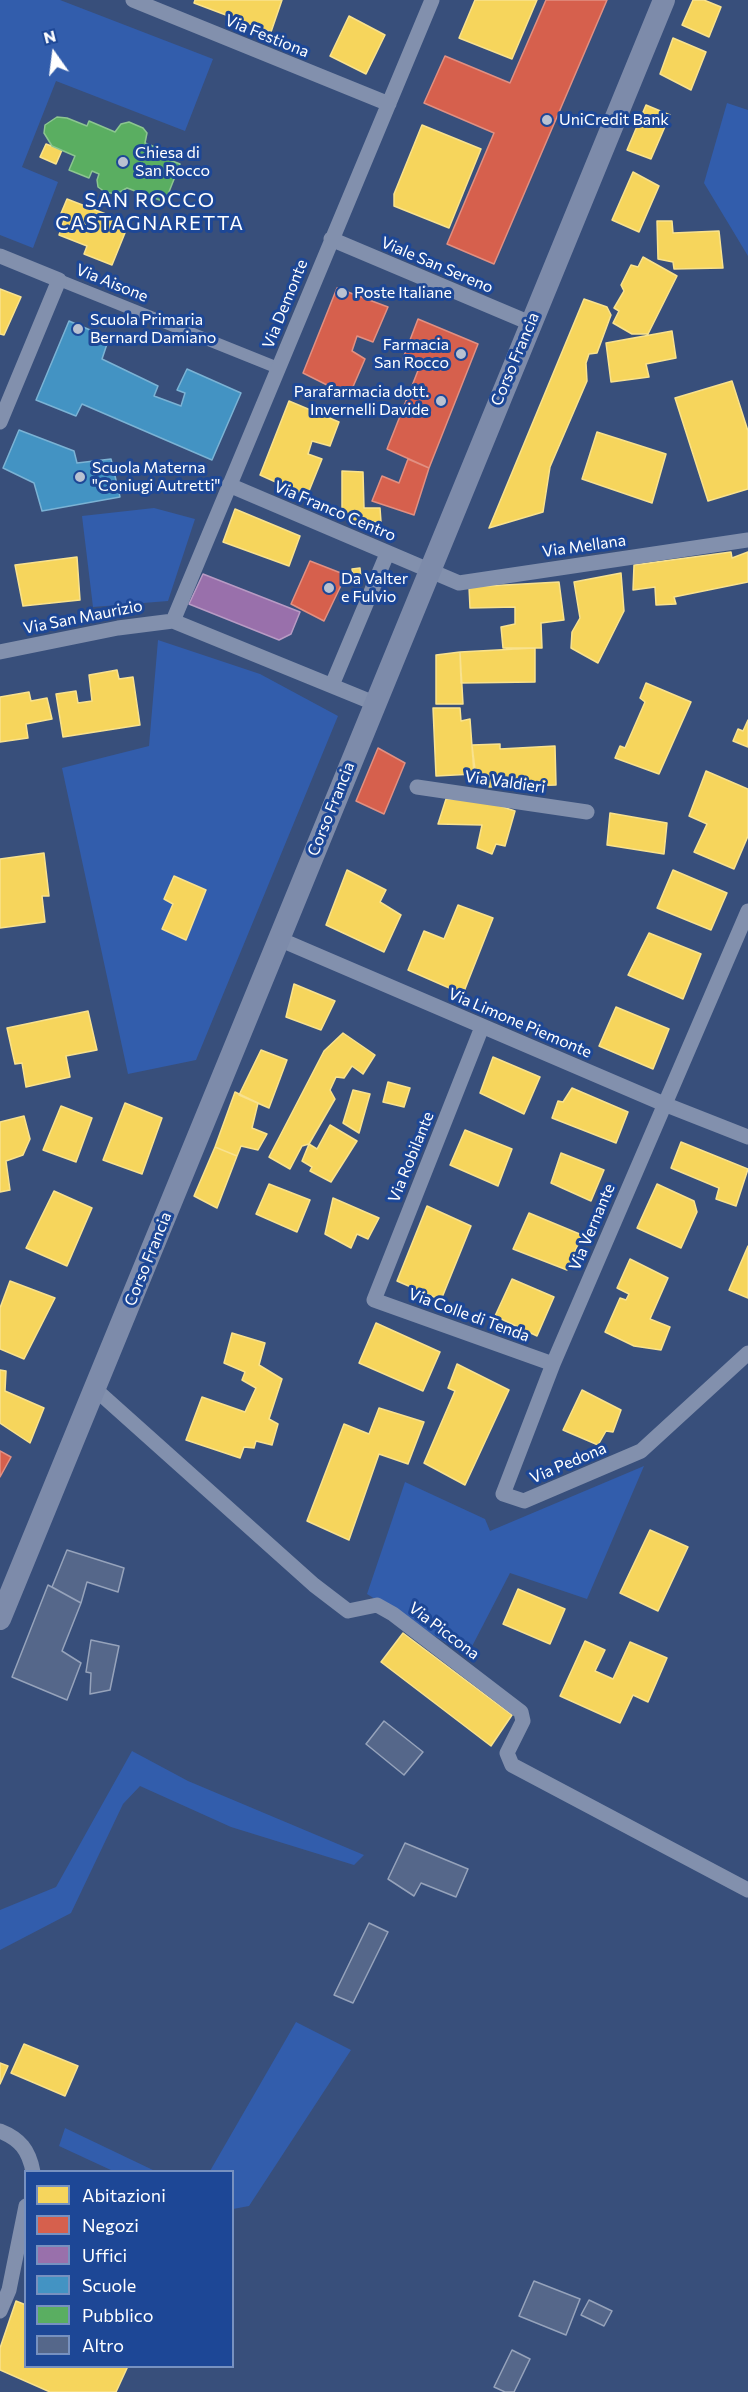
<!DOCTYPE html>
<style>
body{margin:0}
#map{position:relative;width:748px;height:2392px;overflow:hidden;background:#384f7b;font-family:Commissioner,sans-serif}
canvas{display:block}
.legend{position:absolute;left:24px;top:2170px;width:210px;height:198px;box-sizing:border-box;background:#1d4796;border:2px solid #7791c0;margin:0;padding:8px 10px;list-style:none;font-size:18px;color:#fff}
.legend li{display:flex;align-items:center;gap:12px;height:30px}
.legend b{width:30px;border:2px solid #7791c0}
.north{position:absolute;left:24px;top:24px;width:60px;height:60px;-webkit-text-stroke:4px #1d4796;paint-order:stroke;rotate:346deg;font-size:16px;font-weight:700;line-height:24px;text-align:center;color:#fff}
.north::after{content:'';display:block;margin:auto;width:21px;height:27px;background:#fff;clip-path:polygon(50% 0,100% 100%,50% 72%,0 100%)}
</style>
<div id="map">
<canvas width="748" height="2392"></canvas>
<ul class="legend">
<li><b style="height:16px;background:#f6d55c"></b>Abitazioni</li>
<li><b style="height:16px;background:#d6604d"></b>Negozi</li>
<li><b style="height:16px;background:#9970ab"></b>Uffici</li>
<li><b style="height:16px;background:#4393c3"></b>Scuole</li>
<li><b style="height:16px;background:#5aae61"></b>Pubblico</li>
<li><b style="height:16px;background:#55678a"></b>Altro</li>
</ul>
<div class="north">N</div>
</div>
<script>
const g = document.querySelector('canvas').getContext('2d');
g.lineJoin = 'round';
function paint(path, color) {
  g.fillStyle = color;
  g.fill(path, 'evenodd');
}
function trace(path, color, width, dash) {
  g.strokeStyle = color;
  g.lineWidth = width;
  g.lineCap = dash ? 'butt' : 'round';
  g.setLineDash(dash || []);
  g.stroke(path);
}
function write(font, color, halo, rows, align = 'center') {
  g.font = font + ' Commissioner,sans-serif';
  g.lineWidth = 6;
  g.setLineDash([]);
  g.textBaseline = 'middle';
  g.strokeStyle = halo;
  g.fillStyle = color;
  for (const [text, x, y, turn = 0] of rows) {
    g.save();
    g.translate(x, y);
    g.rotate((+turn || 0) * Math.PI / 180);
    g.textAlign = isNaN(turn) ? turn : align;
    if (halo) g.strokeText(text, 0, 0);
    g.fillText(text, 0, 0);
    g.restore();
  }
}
const green = new Path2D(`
 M0,0H60L213,59L185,131L56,81L22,167L58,182L33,248L0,235Z
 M727,103L748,110V256L704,183Z
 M154,508L195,519L168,601L93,607L82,516Z
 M158,640L260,674L338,716L196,1060L128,1074L62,768L149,746Z
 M644,1466L587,1599L510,1573L467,1656L367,1594L405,1482L485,1519L490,1531Z
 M132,1751L188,1781L364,1855L354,1865L231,1827L140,1786L123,1804L71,1913L0,1950V1910L56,1887Z
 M296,2022L351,2050L249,2206L233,2209L232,2172L210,2171Z
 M65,2128L155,2171H113L59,2146Z`);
const homes = new Path2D(`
 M195,0H282L271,32L194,3Z
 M475,0H537L512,59L459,38Z
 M693,0H704L721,7L709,37L682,25Z
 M349,16L385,35L366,74L330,56Z
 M673,38L706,52L691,90L660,74Z
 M646,105L670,115L651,159L627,150Z
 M422,125L481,149L449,228L394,206V194Z
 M46,144L62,150L56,164L40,157Z
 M633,172L659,186L639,232L612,220Z
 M67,199L129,223L112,265L84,254L87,246L59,235L64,220L59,218Z
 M657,221H672L673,233L719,231L723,268L674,269L673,262L658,259Z
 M643,257L677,276L648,334H632L613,323L619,311L614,308L624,291L621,285L631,265L638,267Z
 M0,289L21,297L4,335L0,334Z
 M584,299L607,307L611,315L597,353L589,354L586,363L587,381L550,467L543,512L489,528Z
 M672,331L676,358L646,364L649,377L611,382L606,343Z
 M732,381L748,431V489L708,501L675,398Z
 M289,401L339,422L330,446L312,441L308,454L322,459L307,496L260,475Z
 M597,432L666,454L652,503L582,479Z
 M342,471L363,472L364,508H380L381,522H352L342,516Z
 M235,509L300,536L289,566L223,542Z
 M731,552L732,558L748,552V582L674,597L676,604L656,605L655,587L633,590L634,565Z
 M77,557L80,600L23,606L15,565Z
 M360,568L361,578L354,579L352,569Z
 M621,573L624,611L598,663L571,648L572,632L580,618L574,582Z
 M559,582L564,620L541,623L542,648H503L501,627L515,624V607L470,608L469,587Z
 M535,648V682L461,683L460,652Z
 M460,652L463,704H436V655Z
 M117,670L119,679L133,677L140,725L63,737L56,694L76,691L78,703L92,701L89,675Z
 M646,683L691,702L659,774L615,758L620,746L625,748L645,702L640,698Z
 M29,692L31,701L47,698L52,719L26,724L28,738L0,742V697Z
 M433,708H460L461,721L470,719L474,774L436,776Z
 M748,720V747L733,741L738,729L743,731Z
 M500,744V749L555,746L556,785L489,787V776L476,777L472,745Z
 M706,771L748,789V836L734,869L694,852L707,824L689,816Z
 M446,799L482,800L515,811L505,846L496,844L492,854L477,848L482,825L438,824Z
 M610,813L667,823L664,854L607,845Z
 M44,853L49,896H42L45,922L0,928V859Z
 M347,870L386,890L380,902L401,915L384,952L326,925Z
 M673,870L727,893L711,930L657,908Z
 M174,876L206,890L186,940L162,929L173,904L164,899Z
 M458,905L493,918L463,994L408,970L424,931L444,939Z
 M649,933L701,954L683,999L628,975Z
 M294,984L335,1001L321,1030L286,1017Z
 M616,1007L669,1029L653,1069L599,1046Z
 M88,1011L97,1050L66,1056L70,1077L26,1087L22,1063L15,1064L7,1028Z
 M343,1033L375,1055L363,1074L352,1066L344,1078L336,1077L330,1090L335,1099L309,1144L302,1146L290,1169L269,1157L324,1051Z
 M261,1050L287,1060L269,1108L239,1095Z
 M493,1057L540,1077L524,1114L480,1093Z
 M388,1082L410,1088L404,1107L383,1102Z
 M572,1088L628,1112L616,1143L552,1118L558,1101L563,1102Z
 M353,1090L370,1094L359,1133L343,1123Z
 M235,1092L258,1103L252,1128L267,1134L258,1150L241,1146L237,1156L215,1147Z
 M125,1103L162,1118L142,1174L103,1160Z
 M61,1106L92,1118L76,1162L43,1150Z
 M24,1116L30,1139L23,1155L6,1161L10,1190L0,1192V1122Z
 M330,1125L357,1141L331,1182L310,1171L312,1167L302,1161L309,1144L317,1149Z
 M465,1130L512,1149L498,1186L450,1165Z
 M681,1142L748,1169L736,1206L716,1199L719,1188L671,1168Z
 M215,1147L237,1156L217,1208L194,1196Z
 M561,1153L604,1170L591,1201L551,1183Z
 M269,1184L310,1200L297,1232L256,1214Z
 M657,1184L694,1201L697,1212L681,1248L637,1228Z
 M54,1191L92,1208L67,1266L26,1248Z
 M333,1198L379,1218L368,1239L357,1234L351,1248L325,1234Z
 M427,1206L471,1226L441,1300L397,1281Z
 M529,1213L582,1235L567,1270L513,1249Z
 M748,1246V1298L729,1290Z
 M630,1259L668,1278L650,1319L670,1327L661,1350L634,1346L605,1332L620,1298L626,1300L629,1294L617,1288Z
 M512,1279L554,1297L537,1336L495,1316Z
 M10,1281L55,1298L24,1359L0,1349V1308Z
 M376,1323L440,1352L423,1391L359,1363Z
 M232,1333L265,1343L259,1365L282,1379L269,1419L278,1424L272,1445L256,1441L254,1448L244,1447L240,1458L186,1440L202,1397L245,1412L256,1388L242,1380L245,1372L224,1363Z
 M457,1364L509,1390L465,1485L424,1463L455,1391L448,1388Z
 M0,1370L6,1371L5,1391L44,1408L30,1443L0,1423Z
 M582,1390L621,1410L613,1432L606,1431L598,1445L563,1430Z
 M379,1408L424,1422L408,1464L379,1454L349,1540L307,1521L344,1424L369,1434Z
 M650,1530L688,1547L658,1611L620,1593Z
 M518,1589L565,1609L550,1644L503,1624Z
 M403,1633L512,1715L491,1746L381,1662Z
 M585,1641L605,1650L595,1671L613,1679L630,1642L667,1658L648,1702L633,1695L620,1723L560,1696Z
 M24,2044L78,2066L65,2096L11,2073Z
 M0,2063L8,2066L0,2084Z
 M16,2301L26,2305V2366H128L116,2392H50L0,2370V2348Z`);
const shops = new Path2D(`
 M546,0H607L494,264L447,244L494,133L424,103L445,56L510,83Z
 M337,288L388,307L373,342L357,336L352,351L365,359L349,396L303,373Z
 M418,319L478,344L429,468L387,449L419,368L402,361Z
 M408,459L429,468L414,515L372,501L382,476L399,483Z
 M310,561L346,575L324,621L291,604Z
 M378,748L405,763L384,814L356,801Z
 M0,1451L11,1457L0,1477Z`);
const offices = new Path2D(`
 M203,574L300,612L291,634L279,640L189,604Z`);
const schools = new Path2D(`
 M69,321L109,338L102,359L158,386L154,396L181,406L185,393L177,390L187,369L241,393L212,460L82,404L76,416L36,400Z
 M19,430L74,451L77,463L111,459L120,497L42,511L34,483L3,468Z`);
const public = new Path2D(`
 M57,117L67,118L87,126L89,121L115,132L121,124L129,122L143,128L147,133L145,143L170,153L167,159L180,164L165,202L127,188L116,194L105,192L98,187L97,180L99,174L92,171L89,178L69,170L75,156L52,146L44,133L45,125Z`);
const building = new Path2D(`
 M67,1550L124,1568L118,1592L87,1582L81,1603L52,1587Z
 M48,1585L81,1603L62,1651L81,1663L67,1700L12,1677Z
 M91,1640L119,1646L110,1690L90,1694L91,1673L86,1672Z
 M384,1721L423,1752L404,1775L366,1744Z
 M405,1843L468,1869L456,1897L421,1883L414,1896L388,1879Z
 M369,1923L388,1932L353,2003L334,1995Z
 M534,2281L580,2299L566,2335L519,2316Z
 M589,2300L612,2311L604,2326L581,2315Z
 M512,2350L530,2359L514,2392H505L494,2387Z`);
const pedestrian = new Path2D(`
 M59,280L278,368`);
const minor = new Path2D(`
 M133,0L389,104
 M331,239L530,323
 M0,256L59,280L0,422
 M229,485L459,583L748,540
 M173,621L432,0
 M0,652L118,628L173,621L374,703
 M332,685L387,554
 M417,787L587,812
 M748,911L553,1364L503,1494L524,1501L641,1451L748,1353
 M279,939L664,1104L748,1137
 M482,1027L374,1300L553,1364
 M95,1389L314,1585L348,1611L377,1605L393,1614L521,1712L523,1721L507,1753L512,1765L748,1890
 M0,2131C20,2139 29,2150 33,2172
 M0,2311L9,2290L26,2206`);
const secondary = new Path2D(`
 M0,1619C223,1080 440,538 664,0`);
const markers = [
 [547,120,6,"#b9c1d1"],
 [123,162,6,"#b9c1d1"],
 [342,293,6,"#b9c1d1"],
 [78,329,6,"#b9c1d1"],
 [461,354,6,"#b9c1d1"],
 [441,401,6,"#b9c1d1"],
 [80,477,6,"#b9c1d1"],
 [329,588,6,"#b9c1d1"]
];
const streetNames = [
 ["Via Festiona",267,36,22],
 ["Viale San Sereno",437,265,23],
 ["Via Aisone",112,283,22],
 ["Via Demonte",285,304,-68],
 ["Corso Francia",515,359,-67],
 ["Via Franco Centro",335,511,23],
 ["Via Mellana",584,546,-8],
 ["Via San Maurizio",83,617,-11],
 ["Via Valdieri",505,782,8],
 ["Corso Francia",331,809,-68],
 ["Via Limone Piemonte",520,1023,23],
 ["Via Robilante",411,1157,-68],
 ["Via Vernante",592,1227,-67],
 ["Corso Francia",148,1259,-68],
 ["Via Colle di Tenda",469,1315,20],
 ["Via Pedona",568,1463,-23],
 ["Via Piccona",444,1631,37]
];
const poiNames = [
 ["UniCredit Bank",559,120],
 ["Chiesa di",135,153],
 ["San Rocco",135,171],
 ["Poste Italiane",354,293],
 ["Scuola Primaria",90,320],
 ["Bernard Damiano",90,338],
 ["Farmacia",449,345,"right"],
 ["San Rocco",449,363,"right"],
 ["Parafarmacia dott.",429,392,"right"],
 ["Invernelli Davide",429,410,"right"],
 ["Scuola Materna",92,468],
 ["\"Coniugi Autretti\"",92,486],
 ["Da Valter",341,579],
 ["e Fulvio",341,597]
];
const quarterNames = [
 ["SAN ROCCO",150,200],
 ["CASTAGNARETTA",150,223]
];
paint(green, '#325dac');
paint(homes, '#f6d55c');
trace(homes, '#f9e28d', 1.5);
paint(shops, '#d6604d');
trace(shops, '#e29082', 1.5);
paint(offices, '#9970ab');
trace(offices, '#b89bc4', 1.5);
paint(schools, '#4393c3');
trace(schools, '#7bb3d5', 1.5);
paint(public, '#5aae61');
trace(public, '#8cc690', 1.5);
paint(building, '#55678a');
trace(building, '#96a3bb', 1.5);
trace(pedestrian, '#8290ad', 12);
trace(minor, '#8290ad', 15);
trace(secondary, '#7d8baa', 22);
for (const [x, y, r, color] of markers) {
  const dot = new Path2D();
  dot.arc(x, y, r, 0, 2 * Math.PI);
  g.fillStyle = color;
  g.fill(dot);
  trace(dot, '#1d4796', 2);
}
write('16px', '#fff', '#1d4796', streetNames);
write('16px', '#fff', '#1d4796', poiNames, 'left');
g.letterSpacing = '1.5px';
write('20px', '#fff', '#1d4796', quarterNames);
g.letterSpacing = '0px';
</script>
